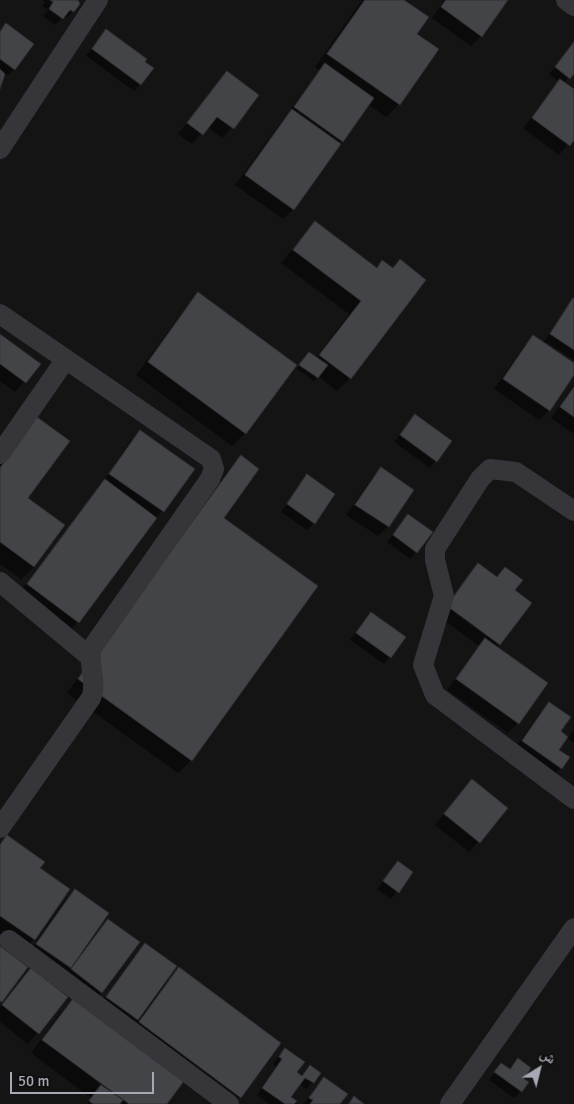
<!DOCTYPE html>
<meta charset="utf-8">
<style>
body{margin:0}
#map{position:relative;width:574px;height:1104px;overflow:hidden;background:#141415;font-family:Signika,"Noto Naskh Arabic",sans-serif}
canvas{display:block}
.north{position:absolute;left:514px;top:1044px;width:50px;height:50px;-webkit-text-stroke:4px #0f0f10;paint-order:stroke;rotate:36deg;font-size:14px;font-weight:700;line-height:20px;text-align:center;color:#a6a9b4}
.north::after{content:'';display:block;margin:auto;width:18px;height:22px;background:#a6a9b4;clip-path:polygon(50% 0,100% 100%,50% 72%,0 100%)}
.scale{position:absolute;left:10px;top:1072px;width:144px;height:22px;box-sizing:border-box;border:2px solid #a6a9b4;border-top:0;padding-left:6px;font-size:15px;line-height:18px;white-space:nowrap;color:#a6a9b4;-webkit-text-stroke:4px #0f0f10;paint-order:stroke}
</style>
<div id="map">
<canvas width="574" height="1104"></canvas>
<div class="north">ش</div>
<div class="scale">50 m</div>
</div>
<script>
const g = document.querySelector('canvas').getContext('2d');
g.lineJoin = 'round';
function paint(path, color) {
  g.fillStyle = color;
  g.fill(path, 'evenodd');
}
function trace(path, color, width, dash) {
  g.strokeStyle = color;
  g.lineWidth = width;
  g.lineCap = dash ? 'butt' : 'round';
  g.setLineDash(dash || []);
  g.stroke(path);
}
const shadow = new Path2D(`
 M43,0H76L73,11L66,18L64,16L55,25L43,16L48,10L42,6L45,2Z
 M362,0H402L416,34L399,104L386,117L368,104L293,209L283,219L235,185L319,70L315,67Z
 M444,0H507L481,36L471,46L432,18Z
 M6,25L14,69L8,76L4,73L0,85V31Z
 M106,31L141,84L134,91L86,56Z
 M574,43V71L564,83L574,91V138L559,155L523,128L559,82L549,74Z
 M227,72L257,95L223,138L207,127L192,144L178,134Z
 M315,223L376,268L382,262L392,269L400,261L350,378L337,391L318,376L314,381L297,369L306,356L316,358L349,314L281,263Z
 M199,294L245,433L232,446L136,375L186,307Z
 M573,300L574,360L546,342L545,344L574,364V373L549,410L539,420L494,389L524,346L534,336L543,343Z
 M0,335L39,364L15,392L0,381Z
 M574,385V434L551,418Z
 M415,416L436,461L430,468L394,442Z
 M24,431L27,498L34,567L21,579L0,564V464Z
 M140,431L193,469L78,622L66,635L15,598L101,485L130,441Z
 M241,457L222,518L317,586L191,760L178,773L67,693L228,470Z
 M381,469L412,490L388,526L378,536L346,515L371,479Z
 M308,476L314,523L307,530L281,512Z
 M408,515L416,552L410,559L387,542Z
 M479,565L496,578L506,568L513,590L499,644L496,648L546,683L518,723L508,733L447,690L479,646L438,616Z
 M371,613L390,657L384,664L350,640Z
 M549,704L559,732L568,738L574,730V743L566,737L557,750L561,768L551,778L513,751L539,714Z
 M463,791L507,808L469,852L435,825Z
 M7,837L39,869L34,939L21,952L0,937V843Z
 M398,863L412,873L391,899L377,889Z
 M75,890L94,935L108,920L101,993L92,1002L62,980L68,968L60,977L27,954L65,900Z
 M145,945L163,986L180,969L240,1097L233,1104L127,1035L137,1019L127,1029L97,1008L135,955Z
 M31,970L66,998L28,1044L0,1022V1007Z
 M73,1000L165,1104H87L91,1098L31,1053L60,1013Z
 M285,1049L295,1072L301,1076L310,1066L319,1073L306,1089L299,1084L290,1097L293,1104H269L257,1095L276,1067L273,1064Z
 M518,1059L522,1079L521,1091L514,1098L489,1080L501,1064L509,1069Z
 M324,1079L338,1104H304L317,1085Z`);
const building = new Path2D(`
 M50,0H78L80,4L74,12L70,10L63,19L49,9L53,2Z
 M365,0H404L429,17L417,34L439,49L400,105L327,54Z
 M446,0H508L482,37L441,7Z
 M6,23L34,44L15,70L0,59V32Z
 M106,29L147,59L145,62L154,68L141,85L92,49Z
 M574,42V74L570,79L555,67Z
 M325,63L374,98L343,142L294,107Z
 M0,69L5,74L0,89Z
 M227,71L259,95L234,129L217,117L203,135L187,123Z
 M560,79L574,89V140L570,146L532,118Z
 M292,109L341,144L294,210L245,175Z
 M315,221L377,268L382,260L393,268L400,259L426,280L351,379L319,355L361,301L293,250Z
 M198,292L297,365L246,434L148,362Z
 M573,298L574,299V350L550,334Z
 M0,334L41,364L26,383L0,364Z
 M533,335L574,363V375L550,411L503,379Z
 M309,352L328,365L318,378L299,365Z
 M574,387V417L560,407Z
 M415,414L452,441L437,462L400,435Z
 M37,417L70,441L28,498L65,525L34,567L0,542V468Z
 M140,430L195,469L164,512L109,474Z
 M241,455L259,469L224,518L318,586L192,761L78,679Z
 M381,467L414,490L389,527L355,505Z
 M307,474L335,494L315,524L287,504Z
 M105,479L157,518L79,623L27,584Z
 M408,514L433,532L417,553L393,535Z
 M478,563L497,577L505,567L523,580L515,590L532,603L500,645L447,606Z
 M371,612L406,637L391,658L356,633Z
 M485,638L548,683L519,724L456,679Z
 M549,702L571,717L561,731L568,737L559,750L570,757L562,769L522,741Z
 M472,779L508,808L480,843L444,814Z
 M7,835L45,862L40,868L70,889L35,940L0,916V845Z
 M398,861L413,872L399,893L383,881Z
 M75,889L109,913L71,968L36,944Z
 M108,919L140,942L102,993L71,969Z
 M145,943L177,966L138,1020L106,997Z
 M0,946L28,967L2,1002L0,1001Z
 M179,967L281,1043L241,1098L139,1022Z
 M31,968L68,997L39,1034L2,1005Z
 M73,999L184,1081L167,1104H129L42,1040Z
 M285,1048L305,1062L297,1072L302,1076L310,1065L321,1073L314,1083L305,1078L291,1097L297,1101L294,1104H285L262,1088L282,1059L279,1057Z
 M518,1058L531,1068L524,1079L529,1082L522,1092L494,1072L501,1063L510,1069Z
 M324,1077L348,1094L340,1104H310L313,1100L309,1098Z
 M101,1085L123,1100L120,1104H93L89,1101Z
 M354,1096L364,1104H349Z`);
const street = new Path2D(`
 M566,0L574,6
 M0,149L98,0
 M0,314L211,459L214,469L210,479L92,648C87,665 98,682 91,698L0,828
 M0,454L66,359
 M574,511L516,472L490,469L480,479L435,549V560L444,596L423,665L435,695L574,799
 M0,582L89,656
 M9,940L229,1104
 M450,1104L574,928`);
paint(shadow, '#0007');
paint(building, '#434448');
trace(building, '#2e2e31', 1);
trace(street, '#35353a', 20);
</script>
